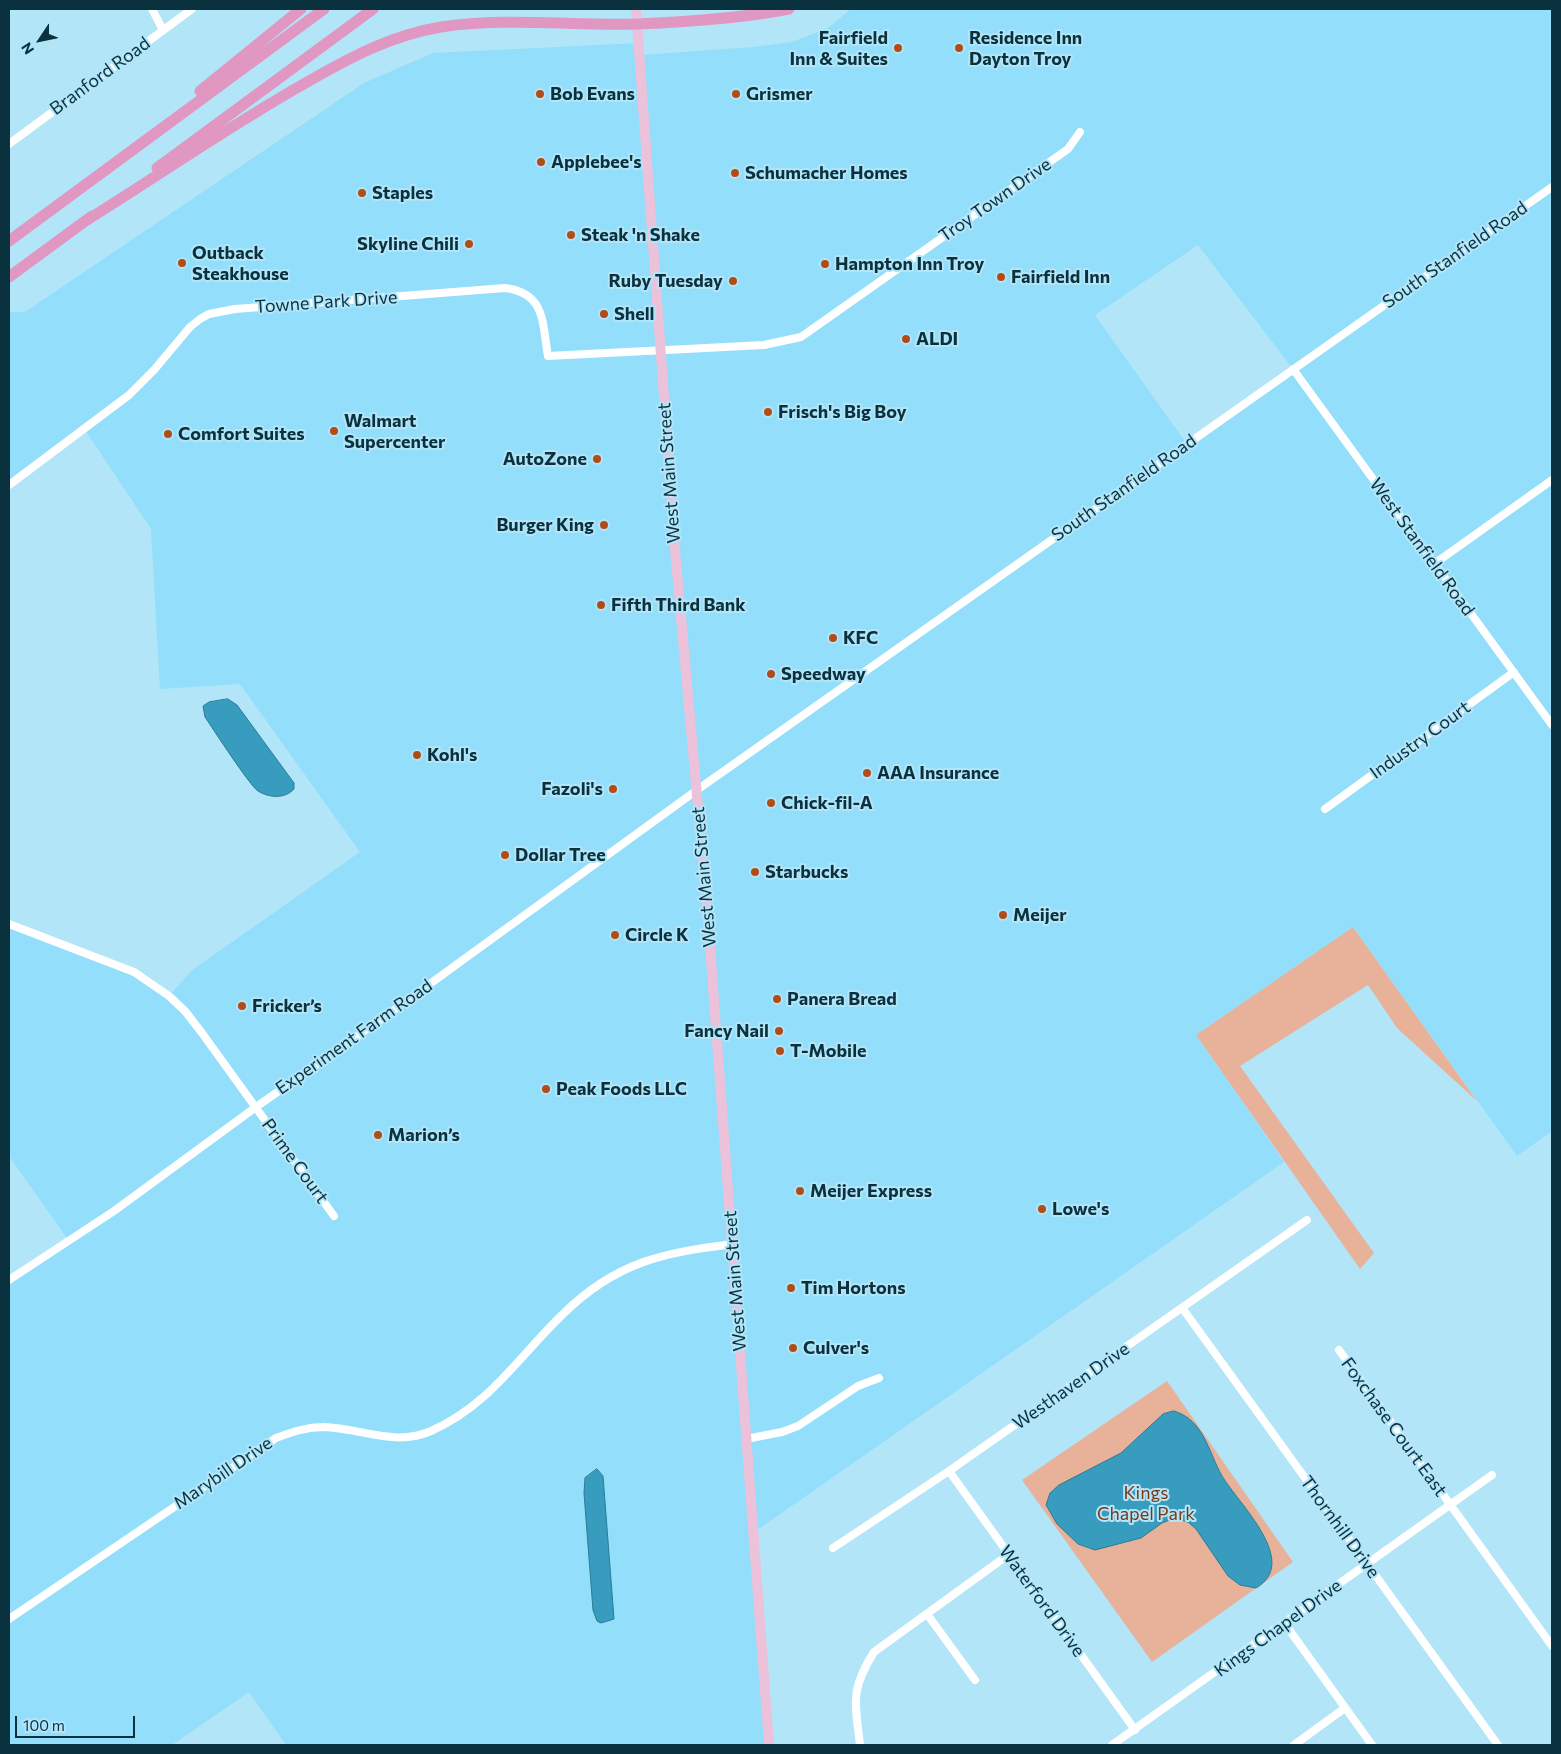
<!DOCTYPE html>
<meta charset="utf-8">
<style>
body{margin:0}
#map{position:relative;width:1561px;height:1754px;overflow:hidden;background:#b3e5f9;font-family:Commissioner,sans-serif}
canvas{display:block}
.frame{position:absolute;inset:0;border:10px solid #09313e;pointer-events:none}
.north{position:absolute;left:15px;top:15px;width:50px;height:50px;-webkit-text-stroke:4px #b3e5f9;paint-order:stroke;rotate:236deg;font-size:14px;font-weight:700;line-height:20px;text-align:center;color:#09313e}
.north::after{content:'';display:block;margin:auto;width:18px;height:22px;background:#09313e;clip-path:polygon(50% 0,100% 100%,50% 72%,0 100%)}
.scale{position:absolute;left:15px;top:1716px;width:120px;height:22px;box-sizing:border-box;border:2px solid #09313e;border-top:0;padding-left:6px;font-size:15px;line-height:18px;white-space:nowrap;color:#09313e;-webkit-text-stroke:4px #b3e5f9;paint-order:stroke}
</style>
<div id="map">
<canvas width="1561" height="1754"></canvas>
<div class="frame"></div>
<div class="north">N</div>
<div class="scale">100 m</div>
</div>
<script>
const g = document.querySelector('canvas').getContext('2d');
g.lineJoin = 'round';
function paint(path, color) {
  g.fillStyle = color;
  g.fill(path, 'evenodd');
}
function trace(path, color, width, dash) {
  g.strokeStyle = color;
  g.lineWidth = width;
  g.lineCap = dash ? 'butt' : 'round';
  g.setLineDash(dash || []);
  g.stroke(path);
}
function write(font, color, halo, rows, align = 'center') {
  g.font = font + ' Commissioner,sans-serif';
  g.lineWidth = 4;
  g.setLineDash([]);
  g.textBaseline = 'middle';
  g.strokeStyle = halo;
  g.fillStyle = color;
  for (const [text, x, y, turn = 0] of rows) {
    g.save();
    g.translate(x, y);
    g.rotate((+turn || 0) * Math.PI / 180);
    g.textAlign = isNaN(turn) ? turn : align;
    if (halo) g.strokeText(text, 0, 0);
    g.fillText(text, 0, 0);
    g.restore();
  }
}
const built = new Path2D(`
 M851,9H1552V1131L1517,1156L1353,927L1196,1035L1284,1162L753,1533L769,1745H286L249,1692L172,1745H9V1280L69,1241L9,1156V924L134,972L169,996L191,971L360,852L240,684L160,689L151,529L85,430L9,485V312H25L364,83L433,53L639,43L641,55L753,47L792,42L828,28ZM1198,245L1293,369L1187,444L1095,315Z`);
const green = new Path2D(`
 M1353,927L1477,1101L1397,1028L1368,985L1240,1066L1374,1253L1360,1269L1196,1035Z
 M1167,1381L1293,1562L1152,1662L1022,1480Z`);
const water = new Path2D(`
 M228,699L237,705L294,783V789C285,799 269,798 258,791C250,786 213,729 205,717L203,706L209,702Z
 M1174,1411C1204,1420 1208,1451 1222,1476C1238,1503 1301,1562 1256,1588L1240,1585L1228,1576L1196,1529L1188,1522L1175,1518L1162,1523L1141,1538L1095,1550L1078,1544L1057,1524L1046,1505L1050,1493L1059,1485L1121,1453L1163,1414Z
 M597,1469L603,1476L614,1619L601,1623L597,1621L593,1610L584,1493L585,1478Z`);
const minor = new Path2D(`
 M152,9L163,30
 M9,144L192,9
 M1293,369L1552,725
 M9,485L129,395L154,370L190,327L200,319L209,314L235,309L505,288C546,293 542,323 548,356L764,345L801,337L1068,149L1080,132
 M1434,564L1552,480
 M1325,809L1514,672
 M9,924L134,972L169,996L185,1011L202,1033L334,1216
 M9,1280L114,1211L256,1107L376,1023L697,790L1552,187
 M1183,1309L1498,1745
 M1339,1350L1552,1646
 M746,1439L782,1432L798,1426L858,1386L879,1378
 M949,1471L1135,1730
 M833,1548L949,1471L1307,1220
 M927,1614L975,1680
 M9,1619L276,1438C292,1432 306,1427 324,1427C360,1428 395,1447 431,1431C490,1405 519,1356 563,1314C616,1262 662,1253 733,1244
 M1285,1624L1372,1745
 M860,1745C855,1702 850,1690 874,1652L1008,1555
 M1112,1745L1492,1475
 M1294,1745L1345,1708`);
const major = new Path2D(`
 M636,9L675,550L708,919L769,1745`);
const highway = new Path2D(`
 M200,91L301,9
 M157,168L373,9
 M87,220C161,174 232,124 309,81C351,57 392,35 441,27C503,17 575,26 638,24C684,22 743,18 789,9
 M9,241L324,9
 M9,277L92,216`);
const markers = [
 [898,48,5,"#b04c17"],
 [959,48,5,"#b04c17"],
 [540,94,5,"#b04c17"],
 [736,94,5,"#b04c17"],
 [541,162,5,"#b04c17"],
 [735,173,5,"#b04c17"],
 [362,193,5,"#b04c17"],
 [571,235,5,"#b04c17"],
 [469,244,5,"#b04c17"],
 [182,263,5,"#b04c17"],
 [825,264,5,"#b04c17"],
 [1001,277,5,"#b04c17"],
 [733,281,5,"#b04c17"],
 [604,314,5,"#b04c17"],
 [906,339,5,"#b04c17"],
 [768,412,5,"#b04c17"],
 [334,431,5,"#b04c17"],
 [168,434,5,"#b04c17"],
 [597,459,5,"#b04c17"],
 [604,525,5,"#b04c17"],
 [601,605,5,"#b04c17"],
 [833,638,5,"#b04c17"],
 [771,674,5,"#b04c17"],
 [417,755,5,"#b04c17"],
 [867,773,5,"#b04c17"],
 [613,789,5,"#b04c17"],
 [771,803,5,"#b04c17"],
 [505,855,5,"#b04c17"],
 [755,872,5,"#b04c17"],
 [1003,915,5,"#b04c17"],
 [615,935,5,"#b04c17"],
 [777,999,5,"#b04c17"],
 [242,1006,5,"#b04c17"],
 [779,1031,5,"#b04c17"],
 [780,1051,5,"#b04c17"],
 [546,1089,5,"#b04c17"],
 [378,1135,5,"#b04c17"],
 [800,1191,5,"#b04c17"],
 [1042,1209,5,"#b04c17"],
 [791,1288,5,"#b04c17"],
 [793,1348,5,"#b04c17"]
];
const poiNames = [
 ["Fairfield",888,38,"right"],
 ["Inn & Suites",888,59,"right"],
 ["Residence Inn",969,38],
 ["Dayton Troy",969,59],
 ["Bob Evans",550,94],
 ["Grismer",746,94],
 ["Applebee's",551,162],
 ["Schumacher Homes",745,173],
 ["Staples",372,193],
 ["Steak 'n Shake",581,235],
 ["Skyline Chili",459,244,"right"],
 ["Outback",192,253],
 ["Steakhouse",192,274],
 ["Hampton Inn Troy",835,264],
 ["Fairfield Inn",1011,277],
 ["Ruby Tuesday",723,281,"right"],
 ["Shell",614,314],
 ["ALDI",916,339],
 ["Frisch's Big Boy",778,412],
 ["Walmart",344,421],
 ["Supercenter",344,442],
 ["Comfort Suites",178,434],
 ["AutoZone",587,459,"right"],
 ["Burger King",594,525,"right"],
 ["Fifth Third Bank",611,605],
 ["KFC",843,638],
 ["Speedway",781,674],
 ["Kohl's",427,755],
 ["AAA Insurance",877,773],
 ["Fazoli's",603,789,"right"],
 ["Chick-fil-A",781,803],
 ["Dollar Tree",515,855],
 ["Starbucks",765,872],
 ["Meijer",1013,915],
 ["Circle K",625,935],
 ["Panera Bread",787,999],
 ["Fricker’s",252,1006],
 ["Fancy Nail",769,1031,"right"],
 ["T-Mobile",790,1051],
 ["Peak Foods LLC",556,1089],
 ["Marion’s",388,1135],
 ["Meijer Express",810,1191],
 ["Lowe's",1052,1209],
 ["Tim Hortons",801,1288],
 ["Culver's",803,1348]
];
const streetNames = [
 ["Branford Road",100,76,-36],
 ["Troy Town Drive",995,200,-35],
 ["South Stanfield Road",1455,255,-35],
 ["Towne Park Drive",326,302,-4],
 ["West Main Street",669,473,-94],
 ["South Stanfield Road",1124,488,-35],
 ["West Stanfield Road",1422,547,54],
 ["Industry Court",1420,740,-36],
 ["West Main Street",704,877,-95],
 ["Experiment Farm Road",354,1037,-35],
 ["Prime Court",295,1161,54],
 ["West Main Street",735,1281,-94],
 ["Westhaven Drive",1071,1386,-35],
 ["Foxchase Court East",1394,1427,54],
 ["Marybill Drive",223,1473,-34],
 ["Thornhill Drive",1340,1527,54],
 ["Waterford Drive",1042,1601,54],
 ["Kings Chapel Drive",1278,1628,-36]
];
const parkNames = [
 ["Kings",1146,1493],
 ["Chapel Park",1146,1514]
];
paint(built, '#92defb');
paint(green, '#e7b19a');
paint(water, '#389cbe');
trace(water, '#2a7c98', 1);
trace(minor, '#fff', 8);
trace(major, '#ecc1da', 10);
trace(highway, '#e098c2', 11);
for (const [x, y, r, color] of markers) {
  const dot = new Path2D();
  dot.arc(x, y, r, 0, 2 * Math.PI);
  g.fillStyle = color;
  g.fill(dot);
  trace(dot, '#b3e5f9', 2);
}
write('bold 18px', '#09313e', '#b3e5f9', poiNames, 'left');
write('18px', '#09313e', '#b3e5f9', streetNames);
write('18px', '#7c3614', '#b3e5f9', parkNames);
</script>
